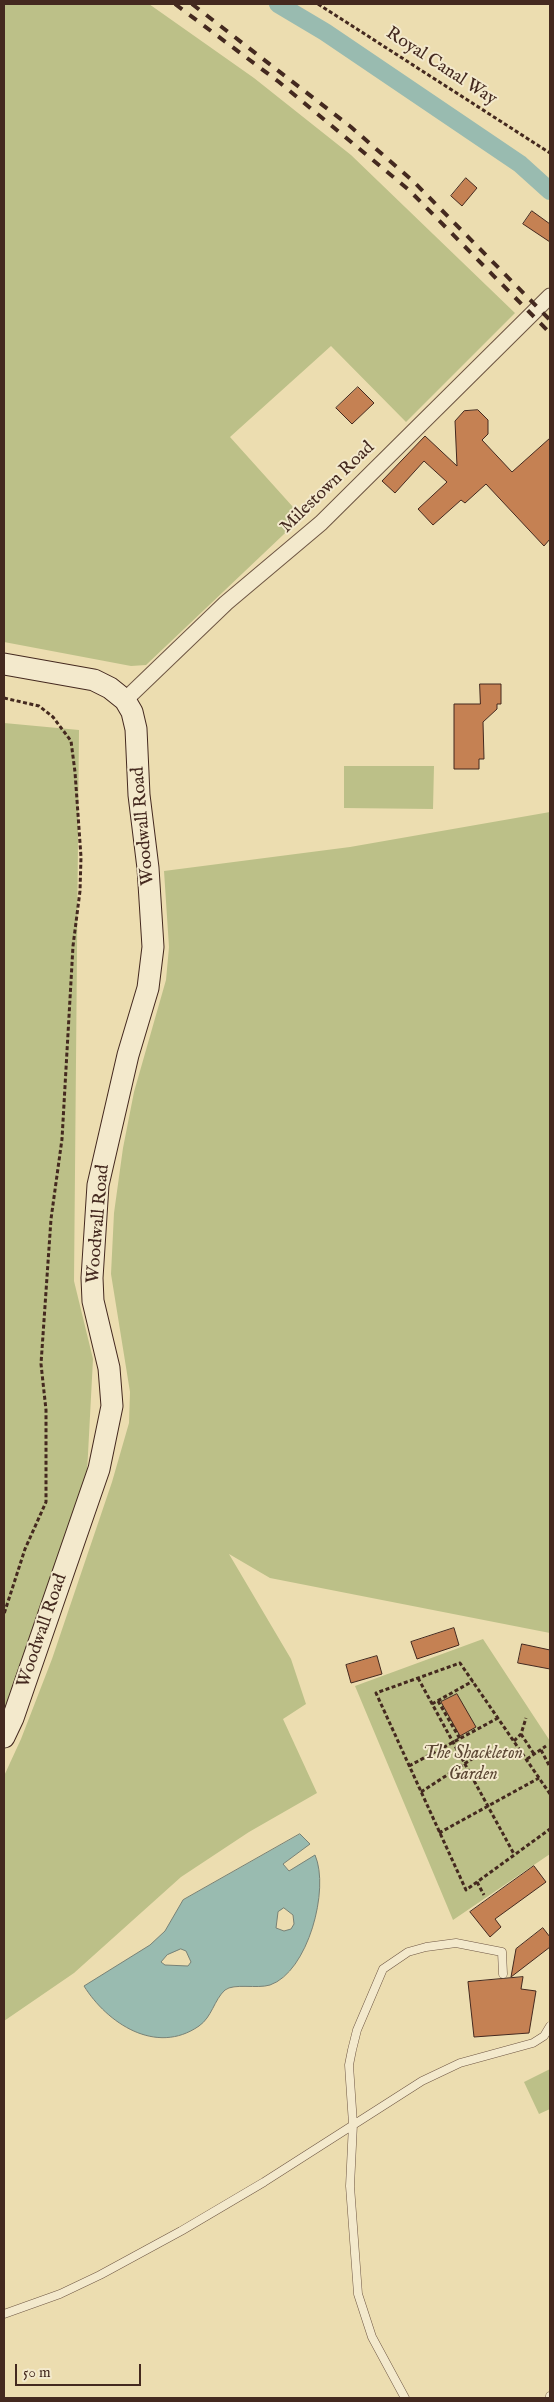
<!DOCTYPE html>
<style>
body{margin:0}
#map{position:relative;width:554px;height:2402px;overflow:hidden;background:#ecddb0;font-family:"IM FELL English",serif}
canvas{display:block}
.frame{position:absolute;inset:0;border:5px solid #44291f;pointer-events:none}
.scale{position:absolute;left:15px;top:2364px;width:126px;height:22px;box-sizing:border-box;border:2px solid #44291f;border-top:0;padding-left:6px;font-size:15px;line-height:18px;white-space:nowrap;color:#44291f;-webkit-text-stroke:4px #f3e9cc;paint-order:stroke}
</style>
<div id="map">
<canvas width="554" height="2402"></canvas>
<div class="frame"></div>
<div class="scale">50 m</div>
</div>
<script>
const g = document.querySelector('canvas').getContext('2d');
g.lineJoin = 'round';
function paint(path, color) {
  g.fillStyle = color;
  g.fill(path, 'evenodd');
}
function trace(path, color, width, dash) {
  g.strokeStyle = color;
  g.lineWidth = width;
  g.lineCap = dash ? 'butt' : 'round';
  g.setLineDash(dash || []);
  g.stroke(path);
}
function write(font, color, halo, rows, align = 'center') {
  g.font = font + ' "IM FELL English",serif';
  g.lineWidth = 4;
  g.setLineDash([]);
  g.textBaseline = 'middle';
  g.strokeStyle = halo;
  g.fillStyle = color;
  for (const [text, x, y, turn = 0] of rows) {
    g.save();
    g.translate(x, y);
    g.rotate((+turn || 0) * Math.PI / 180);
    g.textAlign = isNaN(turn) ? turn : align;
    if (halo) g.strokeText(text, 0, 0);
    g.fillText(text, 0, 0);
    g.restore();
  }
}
const green = new Path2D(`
 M4,4H149L254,78L351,155L515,313L406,422L331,346L230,437L302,517L146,665L131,666L4,642Z
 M4,723L79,730L74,1281L93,1359L87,1473L4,1712Z
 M344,766H434L433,809L344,808Z
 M550,812V1633L270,1578L229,1554L291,1659L306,1704L283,1719L317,1793L249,1832L181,1877L74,1973L4,2021V1776L21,1739L52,1659L112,1482L129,1423L130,1392L111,1274L114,1213L123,1148L134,1092L166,980L169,947L164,871L350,847Z
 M483,1639L550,1741V1854L453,1920L355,1686Z
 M550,2069V2109L539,2114L524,2082Z`);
const water = new Path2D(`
 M300,1834L310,1844L283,1864L289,1871L315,1855C330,1889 308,1972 270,1985C257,1989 234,1983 225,1990C214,2000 212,2017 199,2026C156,2056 107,2023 84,1986L150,1945L165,1931L183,1900ZM284,1908L293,1915L294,1924L291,1929L284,1931L276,1928L278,1912ZM181,1949L186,1951L191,1962L188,1966L165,1965L161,1962L167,1955Z`);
const canal = new Path2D(`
 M278,4L325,32L520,164L550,191`);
const building = new Path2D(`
 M466,178L477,188L462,206L451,196Z
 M532,211L550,224V242L523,224Z
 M358,387L374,403L352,424L336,408Z
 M478,410L488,420V434L482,440L512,472L550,438V539L544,546L486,484L465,503L461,500L433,525L418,509L447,482L424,461L395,493L382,481L425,436L457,466L455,421L464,411Z
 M480,684H501V704H497V709L483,722L484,759H479V769H454V704H480Z
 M454,1628L459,1645L417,1659L411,1642Z
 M522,1644L550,1650V1669L518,1663Z
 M377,1656L382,1674L351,1683L346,1665Z
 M457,1694L476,1727L460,1736L441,1702Z
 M534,1866L546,1882L495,1919L501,1927L490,1937L470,1912Z
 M543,1928L550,1937V1947L511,1977L516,1949Z
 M523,1977L521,1989L536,1991L529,2033L474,2037L468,1982Z`);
const path = new Path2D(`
 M318,4L550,153
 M4,698L39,706L53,717L71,741L75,772L81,857L80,891L73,946L62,1139L51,1219L41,1364L46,1410V1502L25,1549L4,1614
 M418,1678L514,1854
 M438,1701L460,1739
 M432,1704L473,1681
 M521,1734L534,1754
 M514,1741L521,1734L526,1718
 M541,1750L550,1767
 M527,1759L546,1746
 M409,1766L498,1718
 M421,1792L481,1753
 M550,1794L460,1663L376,1693L466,1890L550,1829
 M439,1833L539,1778
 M477,1882L484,1895`);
const lane = new Path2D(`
 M4,2314L60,2294L100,2275L181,2231L264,2182L422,2081L460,2063L533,2043L544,2036L550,2026
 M405,2398L372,2337L358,2294L350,2186L353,2124L349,2065L352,2050L357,2030L383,1969L408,1952L426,1947L456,1943L502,1952L503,1974
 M550,2398V2396`);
const street = new Path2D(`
 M125,700L226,603L321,523L550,296`);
const secondary = new Path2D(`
 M4,664L94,680L110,688L125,700L132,712L136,729L139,795L148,868L153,947L148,988L128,1055L98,1185L92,1278L93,1301L109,1368L112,1406L99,1469L13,1718L4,1737`);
const rail = new Path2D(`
 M175,4L279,82L409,190L550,333
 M192,4L351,127L414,182L550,320`);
const streetNames = [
 ["Royal Canal Way",441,67,33],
 ["Milestown Road",328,488,-44],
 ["Woodwall Road",144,826,-95],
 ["Woodwall Road",99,1224,-85],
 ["Woodwall Road",43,1631,-71]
];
const parkNames = [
 ["The Shackleton",473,1754],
 ["Garden",473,1775]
];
paint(green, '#bcc088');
paint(water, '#99bbb0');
trace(water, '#778176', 1);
trace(canal, '#99bbb0', 18);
paint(building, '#c58153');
trace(building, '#44291f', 1);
trace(lane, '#6e5643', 9);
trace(street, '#6e5643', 17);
trace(secondary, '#44291f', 23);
trace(path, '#44291f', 3, [4, 2.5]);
trace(lane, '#f3e9cc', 8);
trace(street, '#f3e9cc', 15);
trace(secondary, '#f3e9cc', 21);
trace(rail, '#44291f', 4, [9, 9]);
write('18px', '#44291f', '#f3e9cc', streetNames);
write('italic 18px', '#5c4734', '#f3e9cc', parkNames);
</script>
